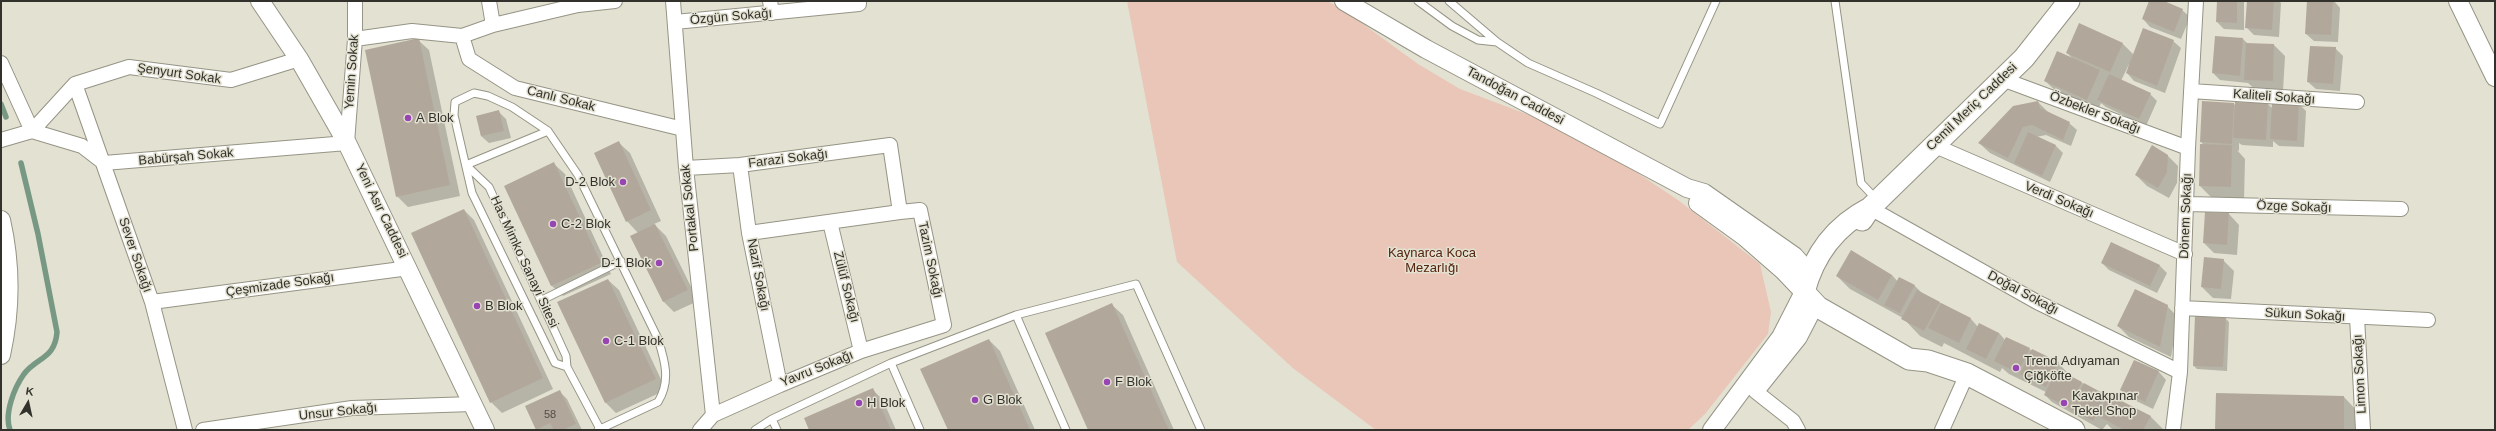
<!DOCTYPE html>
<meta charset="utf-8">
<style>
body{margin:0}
#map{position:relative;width:2496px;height:431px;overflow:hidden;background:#e3e1d1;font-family:Helvetica,sans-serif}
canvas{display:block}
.frame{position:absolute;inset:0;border:2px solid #32312b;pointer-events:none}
.north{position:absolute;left:8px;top:383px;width:40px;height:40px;-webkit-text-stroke:3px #e3e1d1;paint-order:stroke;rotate:9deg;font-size:11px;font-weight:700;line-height:16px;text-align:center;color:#32312b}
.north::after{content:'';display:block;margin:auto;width:14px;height:18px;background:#32312b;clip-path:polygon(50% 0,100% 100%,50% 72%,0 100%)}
</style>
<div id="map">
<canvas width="2496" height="431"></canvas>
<div class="frame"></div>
<div class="north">K</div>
</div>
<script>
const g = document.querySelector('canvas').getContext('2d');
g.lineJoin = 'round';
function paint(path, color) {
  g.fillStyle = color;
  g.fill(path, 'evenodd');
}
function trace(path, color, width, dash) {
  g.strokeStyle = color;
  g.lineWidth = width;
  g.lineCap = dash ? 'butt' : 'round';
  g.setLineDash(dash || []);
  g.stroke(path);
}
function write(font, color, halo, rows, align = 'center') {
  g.font = font + ' Helvetica,sans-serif';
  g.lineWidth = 3;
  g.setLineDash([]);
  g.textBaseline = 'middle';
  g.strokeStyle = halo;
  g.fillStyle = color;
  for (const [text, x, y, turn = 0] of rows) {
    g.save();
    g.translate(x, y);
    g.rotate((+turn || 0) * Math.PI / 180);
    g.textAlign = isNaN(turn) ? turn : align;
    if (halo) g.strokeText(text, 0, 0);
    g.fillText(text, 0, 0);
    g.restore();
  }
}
const green = new Path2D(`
 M1127,1H1327L1341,8L1418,64L1460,89L1558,126L1606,152L1678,200L1760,264L1771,312L1768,334L1705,414L1688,430H1376L1294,369L1177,262Z`);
const shadow = new Path2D(`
 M2150,1H2161L2182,10L2190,17L2181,39L2150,27L2143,19Z
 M2218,1H2244V30L2224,29L2217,22Z
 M2248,1H2279L2281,3L2279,37L2254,35L2246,27Z
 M2308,1H2334L2340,8L2338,42L2314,41L2306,34Z
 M2243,39L2248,44L2274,45L2285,56L2283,91L2256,90L2248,83L2220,80L2213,73Z
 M418,40L429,50L460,196L408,207L397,196Z
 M2173,41L2181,48L2165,93L2134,81L2127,73L2129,64L2121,81L2150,94L2157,101L2146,126L2106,107L2101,103L2098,110L2056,91L2045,81L2074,60L2067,53L2122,43L2134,55Z
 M2335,48L2343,56L2340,91L2316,89L2308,82Z
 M2038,102L2049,113L2069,123L2077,130L2071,146L2046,135L2036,137L2056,146L2063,153L2050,182L1990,153L1979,143Z
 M2234,104L2236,106L2268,104L2273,109L2299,104L2306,111L2304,147L2279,146L2273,141V147L2242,145L2239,143V151L2237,150L2245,159L2244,200L2213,199L2200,186L2204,145L2201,142Z
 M499,112L506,119L511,138L489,143L481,136L477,116Z
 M619,143L630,153L661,221L654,224L666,236L698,301L674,312L664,302L631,237L638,233L627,221Z
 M2167,155L2178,166L2177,183L2169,198L2147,186L2136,175Z
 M554,164L565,174L611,274L563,296L552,286L506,186Z
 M464,210L474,220L553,389L502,413L491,402Z
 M2229,214L2239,225L2237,255L2214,253L2204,243Z
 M2223,260L2234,271L2231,299L2213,298L2202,287Z
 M2102,263L2160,266L2167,273L2157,293L2109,270Z
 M1892,275L1898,282L1915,286L1922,293L1971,319L1978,327L1999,333L2005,340L2006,338L2058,363L2069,374L2068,376L2150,416L2164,430H2113L2107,424L2102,430L2052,402L2045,395L2046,392L2009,374L2002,368L2000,372L1944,343L1942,347L1920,336L1903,318L1850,289L1837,276Z
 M608,280L619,290L666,390L616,413L605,402Z
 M1112,305L1123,315L1174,430H1089Z
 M2167,306L2178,317L2171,357L2129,337L2118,326Z
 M2226,319L2229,322L2227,371L2197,369L2194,366Z
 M989,340L1000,351L1035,430H949Z
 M2134,361L2159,372L2166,380L2153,409L2128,397L2121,390Z
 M872,389L883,400L896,430H810Z
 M559,391L567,399L582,430H537L526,407Z
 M2344,397L2357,411V430H2216Z`);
const stream = new Path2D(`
 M1,104L6,117
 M10,430C4,414 14,388 24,374C37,357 55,359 57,332L38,234L21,163`);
const building = new Path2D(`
 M2149,1H2164L2183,9L2174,32L2142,19Z
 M2217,1H2237V23L2216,22Z
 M2247,1H2274L2272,30L2245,28Z
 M2307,1H2333L2331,35L2305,34Z
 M2079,23L2123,43L2110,72L2066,53Z
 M2143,28L2174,40L2157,86L2126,73Z
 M2215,36L2243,38L2240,76L2212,73Z
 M419,38L450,185L396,197L365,50Z
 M2246,43L2274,44L2273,81L2244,80Z
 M2310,46L2336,47L2333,84L2307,82Z
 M2057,51L2100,70L2087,100L2044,81Z
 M2109,74L2151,93L2139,119L2097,100Z
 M2038,101L2040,108L2070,122L2063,140L2032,125L2023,127L2008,158L1978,143L2013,106Z
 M2202,101L2234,103L2232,144L2200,142Z
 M2235,102L2268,103L2266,140L2233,138Z
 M2272,102L2299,103L2297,141L2270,139Z
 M499,110L504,131L481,136L476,116Z
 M2028,132L2056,145L2042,176L2014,163Z
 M619,141L651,210L626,222L594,153Z
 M2200,144L2232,145L2231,187L2199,186Z
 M2152,145L2168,155L2167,172L2158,188L2135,175Z
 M554,162L601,263L551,286L504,186Z
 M464,209L543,378L490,403L411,233Z
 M2205,212L2229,213L2227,245L2203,243Z
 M655,224L688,290L663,302L630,236Z
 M2111,242L2160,265L2150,286L2101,263Z
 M1851,250L1892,275L1878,300L1836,276Z
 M2204,257L2224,259L2221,289L2201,287Z
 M1899,277L1915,285L1900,313L1884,305Z
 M608,279L656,379L605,403L557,302Z
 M2135,289L2168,305L2160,347L2117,326Z
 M1917,290L1940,302L1924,331L1901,319Z
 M1112,303L1169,430H1088L1045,333Z
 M1941,303L1971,318L1959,343L1928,328Z
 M2195,316L2226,318L2223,367L2193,366Z
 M1979,323L1999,333L1986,359L1966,349Z
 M2006,337L2030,348L2018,373L1994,361Z
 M989,339L1030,430H948L920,369Z
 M2032,349L2059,362L2046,387L2020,374Z
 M2134,360L2159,371L2145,402L2120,390Z
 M2057,369L2082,382L2069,408L2044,395Z
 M2084,383L2106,395L2093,421L2070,409Z
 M873,388L891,430H809L804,418Z
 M560,390L576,424L563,430H554L550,423L536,430L525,406Z
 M2216,393L2344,396V430H2215Z
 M2108,394L2151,416L2143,430H2124L2098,416Z`);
const service = new Path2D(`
 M1418,1L1452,26L1478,40L1497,42
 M1449,1L1497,42L1528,63L1596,93L1660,124L1716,1
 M1835,1L1861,183L1876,199
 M466,165L489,187L566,356L567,367L600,429
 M466,165L548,131
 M542,300L621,261
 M1016,315L1066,430
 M891,363L920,430
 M567,367L555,363L472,193L454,115L455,102L474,93L488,96L512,107L548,131L578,175L658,339C665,361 671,381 658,402L598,430
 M772,419L777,430
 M755,430L772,419L891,363L1016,315L1136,284L1201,430`);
const minor = new Path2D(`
 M489,1L493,25
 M673,1L686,168L713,415
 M770,1L772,13
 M675,22L859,4V1
 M462,36L469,59L515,88L683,129
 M355,39L412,31L462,36L493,25L578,5L615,1
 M1,63L32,131
 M2002,79L2188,148
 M75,84L152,302L185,430
 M2191,91L2357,102
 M32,131L82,146L104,163L347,143L355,39V1
 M32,131L75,84L129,67L231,80L299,59
 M1,140L32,131
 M1933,145L2185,254
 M740,165L749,233L780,385
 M686,168L740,165L890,145L900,212L920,210L944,325L861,351L780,385L713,415L700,430
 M2187,204L2401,209
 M1870,208L2037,302L2180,372
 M830,222L861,351
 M749,233L900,212
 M152,302L409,268
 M2182,308L2428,320
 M2357,317L2363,430
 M1755,391L1793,421L1798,430
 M203,430L352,408L473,404
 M1942,430L1967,374
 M2173,430L2180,372L2188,148L2196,1`);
const tertiary = new Path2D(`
 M260,1L299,59L347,143L485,430
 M1344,1L1426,49L1687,188L1704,193L1794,256L1809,273
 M2458,1L2495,77
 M1698,203L1745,237L1784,271L1804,292L1781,337L1712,430
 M1,220C11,264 11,310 1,355
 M1758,387L1798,337L1815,304`);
const secondary = new Path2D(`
 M1870,208C1835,226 1814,254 1804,292L1818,307L1909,359L1928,361L1967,374L2074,430
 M1862,220L1870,208L2024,58L2069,1`);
const markers = [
 [408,118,4,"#9845b4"],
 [623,182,4,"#9845b4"],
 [553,224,4,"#9845b4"],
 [659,263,4,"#9845b4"],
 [477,306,4,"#9845b4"],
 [606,341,4,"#9845b4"],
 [2016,368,4,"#9845b4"],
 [1107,382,4,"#9845b4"],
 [975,400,4,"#9845b4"],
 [859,403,4,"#9845b4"],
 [2064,403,4,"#9845b4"]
];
const numberNames = [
 ["58",550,415]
];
const streetNames = [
 ["Özgün Sokağı",731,17,-5],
 ["Yemin Sokak",352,72,-86],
 ["Şenyurt Sokak",179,74,8],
 ["Tandoğan Caddesi",1515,96,28],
 ["Kaliteli Sokağı",2274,97,4],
 ["Canlı Sokak",561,99,14],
 ["Cemil Meriç Caddesi",1972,107,-44],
 ["Özbekler Sokağı",2095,113,21],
 ["Babürşah Sokak",186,157,-5],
 ["Farazi Sokağı",788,159,-7],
 ["Verdi Sokağı",2059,200,23],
 ["Özge Sokağı",2294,207,2],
 ["Portakal Sokak",690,208,-96],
 ["Yeni Asır Caddesi",381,211,64],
 ["Dönem Sokağı",2186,216,-88],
 ["Sever Sokağı",135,255,71],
 ["Tazim Sokağı",930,260,78],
 ["Has Mimko Sanayi Sitesi",524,262,65],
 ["Nazif Sokağı",758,275,79],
 ["Çeşmizade Sokağı",280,285,-8],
 ["Zülüf Sokağı",846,287,76],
 ["Doğal Sokağı",2023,293,28],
 ["Sükun Sokağı",2305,315,3],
 ["Yavru Sokağı",817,369,-22],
 ["Limon Sokağı",2360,374,-93],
 ["Unsur Sokağı",338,412,-6]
];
const poiNames = [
 ["A Blok",416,118],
 ["D-2 Blok",615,182,"right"],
 ["C-2 Blok",561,224],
 ["D-1 Blok",651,263,"right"],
 ["B Blok",485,306],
 ["C-1 Blok",614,341],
 ["Trend Adıyaman",2024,361],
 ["Çiğköfte",2024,376],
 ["F Blok",1115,382],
 ["Kavakpınar",2072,396],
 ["Tekel Shop",2072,411],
 ["G Blok",983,400],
 ["H Blok",867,403]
];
const parkNames = [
 ["Kaynarca Koca",1432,253],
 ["Mezarlığı",1432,268]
];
paint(green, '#e9c6b7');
paint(shadow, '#0003');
trace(stream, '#779984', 5.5);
paint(building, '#b2a79b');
trace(service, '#969485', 9);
trace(minor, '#969485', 16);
trace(tertiary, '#969485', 20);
trace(secondary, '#969485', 23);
trace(service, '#fff', 7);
trace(minor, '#fff', 14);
trace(tertiary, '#fff', 18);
trace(secondary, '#fff', 21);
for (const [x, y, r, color] of markers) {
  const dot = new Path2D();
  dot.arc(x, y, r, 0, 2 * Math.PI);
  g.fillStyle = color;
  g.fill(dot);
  trace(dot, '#e3e1d1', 1.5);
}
write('11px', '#524e47', null, numberNames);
write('13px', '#32312b', '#e3e1d1', streetNames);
write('13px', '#32312b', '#e3e1d1', poiNames, 'left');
write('13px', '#55240f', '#e3e1d1', parkNames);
</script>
